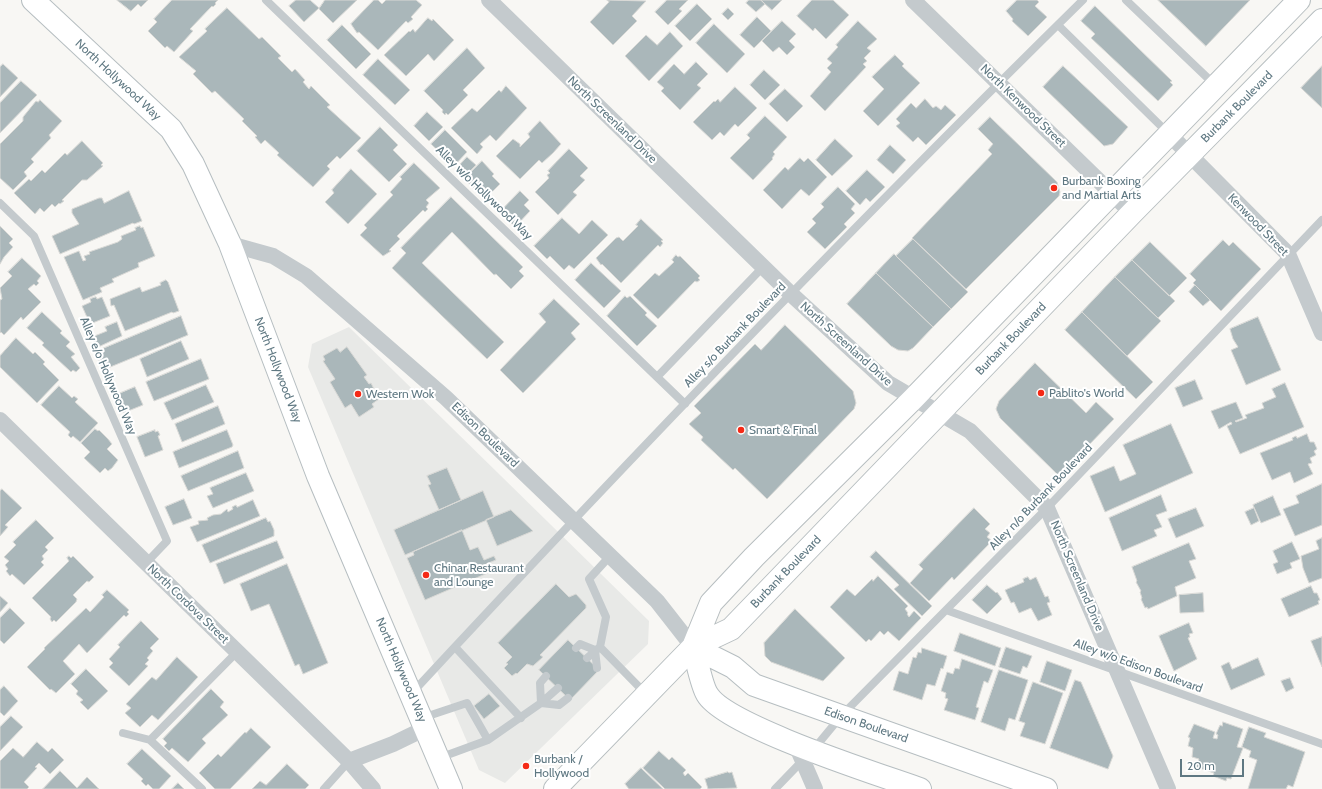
<!DOCTYPE html>
<style>
body{margin:0}
#map{position:relative;width:1322px;height:789px;overflow:hidden;background:#f8f7f4;font-family:Cabin,sans-serif}
canvas{display:block}
.scale{position:absolute;left:1180px;top:759px;width:64px;height:18px;box-sizing:border-box;border:2px solid #5f7882;border-top:0;padding-left:5px;font-size:12px;line-height:14px;white-space:nowrap;color:#5f7882;-webkit-text-stroke:3px #fff;paint-order:stroke}
</style>
<div id="map">
<canvas width="1322" height="789"></canvas>
<div class="scale">20 m</div>
</div>
<script>
const g = document.querySelector('canvas').getContext('2d');
g.lineJoin = 'round';
function paint(path, color) {
  g.fillStyle = color;
  g.fill(path, 'evenodd');
}
function trace(path, color, width, dash) {
  g.strokeStyle = color;
  g.lineWidth = width;
  g.lineCap = dash ? 'butt' : 'round';
  g.setLineDash(dash || []);
  g.stroke(path);
}
function write(font, color, halo, rows, align = 'center') {
  g.font = font + ' Cabin,sans-serif';
  g.lineWidth = 4;
  g.setLineDash([]);
  g.textBaseline = 'middle';
  g.strokeStyle = halo;
  g.fillStyle = color;
  for (const [text, x, y, turn = 0] of rows) {
    g.save();
    g.translate(x, y);
    g.rotate((+turn || 0) * Math.PI / 180);
    g.textAlign = isNaN(turn) ? turn : align;
    if (halo) g.strokeText(text, 0, 0);
    g.fillText(text, 0, 0);
    g.restore();
  }
}
const built = new Path2D(`
 M349,327L649,621L648,644L505,783L479,770L308,367L312,344Z`);
const building = new Path2D(`
 M117,0H148L141,7L138,4L131,11Z
 M172,0H218L215,3L216,4L213,7L212,6L190,29L193,31L174,52L167,46L165,48L148,31L157,22L154,19Z
 M296,0H310L319,8L304,22L289,6Z
 M325,0H357L333,23L319,9Z
 M374,0H378L382,4L386,0H416L422,5L411,17L413,19L408,23L406,21L378,50L359,32L357,33L351,24Z
 M607,0L646,1L632,16L637,21L613,45L590,22L609,2Z
 M667,0H688L679,9L682,11L668,25L655,12Z
 M749,0H761L765,4L756,12L746,3Z
 M761,0H782L772,10Z
 M812,0H833L849,15L826,39L815,28L813,31L797,16Z
 M1017,0H1037L1039,2L1035,6L1047,17L1028,36L1012,21L1013,19L1006,11Z
 M1158,0H1250L1206,46Z
 M697,4L712,19L690,41L675,26Z
 M1095,6L1172,81L1170,82L1173,85L1158,101L1091,38L1095,34L1081,21Z
 M227,8L259,39L262,37L281,56L278,58L292,72L295,69L305,80L303,82L309,89L311,86L330,105L327,107L361,138L340,159L337,156L327,166L330,169L313,187L277,155L279,153L265,140L261,144L255,137L257,136L242,121L244,119L215,91L212,93L193,74L196,71L179,57L207,31L205,29Z
 M728,8L734,14L728,20L722,14Z
 M757,17L771,31L754,48L740,35Z
 M428,18L432,21L433,19L454,40L434,61L428,54L406,76L384,55L409,31L410,32L413,29L415,32Z
 M782,21L796,34L789,41L795,47L787,55L779,47L773,52L762,41Z
 M858,21L877,39L867,48L871,51L864,58L867,61L863,64L866,67L825,111L810,96L831,72L827,68L832,63L827,59L838,47L836,45Z
 M714,24L745,54L727,73L696,43Z
 M342,25L371,54L356,69L327,40Z
 M670,32L683,46L649,81L625,56L646,35L657,45Z
 M467,48L485,68L463,90L468,95L448,115L446,113L445,115L442,112L443,110L424,91Z
 M895,55L904,64L902,66L920,83L878,126L863,111L884,89L872,77Z
 M378,59L410,90L395,105L363,75Z
 M696,62L708,74L697,85L701,88L680,110L661,91L664,88L657,82L674,64L684,74Z
 M3,64L18,78L0,97V67Z
 M1063,66L1128,127L1113,144L1104,146L1043,87Z
 M1322,66V108L1301,88Z
 M764,70L780,85L765,100L750,85Z
 M21,81L37,95L0,133V103Z
 M506,86L527,108L496,141L490,135L480,144L483,147L477,154L451,128L472,108L477,112L499,90L501,92Z
 M735,87L757,108L738,127L735,124L724,136L720,132L712,140L693,122L714,101L715,102L718,99L720,102Z
 M785,89L803,106L787,122L769,104Z
 M925,99L933,108L936,106L941,110L945,105L956,115L926,145L918,137L913,142L896,126L900,123L896,119L911,103L916,108Z
 M40,100L62,121L49,135L51,138L31,159L34,162L24,172L27,176L13,190L0,178V144L23,121V117L36,101L38,102Z
 M427,112L443,127L429,141L414,126Z
 M765,116L787,137L773,152L775,154L772,158L773,159L753,180L730,158L750,138L747,135Z
 M990,117L1057,182L1060,192L1059,196L966,289L912,238L992,154L988,150L993,144L978,129Z
 M540,121L561,144L553,153L542,163L539,160L520,179L496,156L513,139L520,144V147L530,137L528,134Z
 M380,127L398,145L393,150L407,164L389,182L357,151Z
 M445,130L467,152L454,166L431,144Z
 M835,139L853,156L832,176L816,160Z
 M82,141L103,163L101,165L103,166L87,180H82L62,200L64,201L60,204L59,203L55,207L52,204L44,212L40,208L35,214L14,193L29,179L31,181L42,170L45,173L65,153L67,155Z
 M890,145L906,160L893,174L877,160Z
 M569,149L588,168L580,176L585,180L573,192L577,195L558,215L535,192L549,178L547,175L550,173L548,171Z
 M467,157L476,165L465,176L457,168Z
 M800,158L804,162L808,158L827,177L809,196L801,189L782,209L763,190L785,167L788,170Z
 M482,161L494,174L492,176L500,184L485,199L464,179Z
 M414,163L440,188L426,200L429,203L426,207L428,209L425,212L423,210L397,236L400,239L389,250L391,251L383,256L360,235L367,228L364,225L393,195L390,192L402,179L400,177Z
 M351,169L377,194L348,224L325,202L334,193L332,190Z
 M867,170L885,187L870,202L866,198L860,205L846,191Z
 M838,187L855,204L851,209L855,213L844,224L847,227L825,249L807,232L816,223L812,219L824,207L821,204Z
 M129,191L142,221L134,224L133,223L60,254L52,236L79,224L72,213V209L99,198H102L104,203Z
 M520,191L529,200L524,205L530,211L515,227L500,212Z
 M451,197L523,267L519,271L524,276L511,289L496,274L494,275L452,232L422,263L504,342L487,359L392,268L406,253L401,248Z
 M562,218L579,234L592,220L608,235L574,269L569,265L564,270L550,256L547,259L534,246Z
 M641,219L663,240L661,241L663,243L660,247L658,245L621,283L602,264L601,265L596,258L616,238L619,237L623,241L638,226L636,225Z
 M0,226L13,239L9,243L13,247L4,257L0,264Z
 M140,226L141,228L143,227L155,256L138,263L139,267L112,279L114,282L100,288L102,292L83,300L64,257L79,251L83,261L86,260L84,256L90,254L89,252L118,242L122,239L121,236L136,230L135,228Z
 M913,239L968,292L951,309L896,256Z
 M1223,240L1229,246L1233,242L1261,269L1221,311L1193,283L1196,280L1190,274Z
 M1150,242L1187,278L1169,296L1132,260Z
 M894,254L951,309L933,327L876,273Z
 M676,255L678,257L680,256L700,276L698,278L700,280L697,282L695,281L658,319L633,295L655,273L659,276L674,262L672,260Z
 M22,258L41,276L37,281L39,283L36,286L34,284L28,289L41,302L23,320L21,317L4,335L1,332L0,333V300L2,299L0,288L12,276L8,272Z
 M1132,260L1175,301L1158,318L1115,277Z
 M591,263L621,291L604,308L575,280Z
 M876,273L933,327L913,348L908,351L898,350L891,346L847,304Z
 M1115,277L1161,321L1127,356L1082,312Z
 M166,280L168,282L179,311L173,313L172,312L125,331L114,305L111,306L110,299L140,287L142,292L161,285L160,283Z
 M1195,285L1210,300L1203,306L1189,292Z
 M625,296L627,298L630,296L647,313L645,315L657,326L637,346L607,316Z
 M96,297L97,299L102,297L110,316L90,324L82,306L91,302L90,299Z
 M554,299L580,324L571,333L576,339L523,393L500,370L546,322L539,314Z
 M42,312L62,331L60,333L70,342L66,346L75,354L71,357L80,368L76,372L73,370L71,372L42,345L44,343L27,328Z
 M1082,312L1153,382L1136,399L1065,330Z
 M181,316L188,335L103,370L95,352Z
 M1258,317L1281,370L1246,385L1231,350L1238,347L1233,339L1230,329Z
 M117,322L122,336L96,348L92,337L107,331L105,327Z
 M785,325L853,391L856,403L854,409L767,499L735,468L733,470L701,440L703,437L689,424L701,413L694,406L755,344L761,350Z
 M16,338L33,354L35,352L45,362L43,364L59,380L37,403L0,367V356Z
 M181,341L189,359L147,377L140,359Z
 M347,347L367,375L364,377L369,384L371,383L379,399L372,404L374,407L359,417L351,404L345,408L330,382L335,379L323,361L325,360L323,356L337,348L340,352Z
 M201,359L209,379L154,401L146,382Z
 M1035,363L1086,413L1096,402L1114,419L1059,476L1000,418L996,409L999,401Z
 M1195,380L1203,399L1183,407L1175,388Z
 M1285,383L1304,427L1240,454L1227,426L1232,424L1231,422L1219,429L1211,411L1236,402L1243,418L1235,421L1236,422L1247,418L1245,415L1264,408L1262,403L1276,397L1272,389Z
 M206,385L214,402L172,420L164,403Z
 M59,386L72,398L74,396L78,399L75,402L98,423L80,442L73,436L71,438L68,435L70,432L41,405Z
 M135,387L143,405L123,413L116,395Z
 M218,406L225,424L182,442L175,424Z
 M1171,424L1193,473L1105,512L1090,476L1114,466L1120,481L1136,474L1123,445Z
 M95,429L98,431L99,430L108,439L112,444L107,449L118,460L112,468L108,471L105,468L100,473L84,458L90,452L81,443Z
 M155,430V432L158,431L160,435L158,436L163,450L145,457L137,437Z
 M227,430L233,445L232,447L179,468L173,452Z
 M1307,434L1310,442H1314L1317,449L1314,451L1316,455L1310,458L1312,463L1308,464L1313,474L1294,483L1290,472L1272,480L1260,453L1293,440L1292,438L1296,436L1297,438Z
 M238,451L244,468L188,491L181,476Z
 M447,468L461,500L439,510L428,485L431,484L427,476Z
 M246,473L254,491L213,508L207,496L213,494L210,488Z
 M1322,484V525L1295,536L1283,509L1299,503L1296,496Z
 M2,489L22,508L5,525L8,527L0,536V491Z
 M483,491L494,517L405,555L394,530Z
 M1161,495L1167,511L1156,515L1162,527L1154,530L1157,536L1122,551L1109,518Z
 M1273,496L1281,515L1261,523L1253,505Z
 M184,499L192,518L173,525L165,507Z
 M253,500L260,516L197,542L190,527L199,524L198,521L208,520L207,518L213,515L221,514L227,509L228,512L233,509L232,507L236,505L237,507Z
 M974,508L990,524L985,529L990,533L987,537L992,541L954,580L952,577L929,601L910,583L923,569L919,565Z
 M1196,508L1204,526L1176,538L1168,519Z
 M1254,508L1259,521L1251,525L1245,512Z
 M511,510L533,531L497,546L486,520Z
 M266,518L268,522L270,521L274,530V536L210,563L202,545Z
 M36,520L54,538L45,547L48,550L42,556L44,559L41,562L44,565L24,585L12,574L10,576L6,571L8,569L5,565L9,561L4,557L16,545L13,542Z
 M462,530L470,550L478,547L484,560L494,556L496,560L486,564L490,572L425,600L407,558L414,555L413,552Z
 M1322,538V578L1309,583L1303,568L1301,556L1319,549L1316,541Z
 M277,541L284,558L224,584L216,564Z
 M1292,542L1300,559L1290,563L1292,568L1277,574L1273,564L1278,562L1273,551Z
 M1189,543L1196,559L1189,561L1196,578L1175,587L1177,596L1148,609L1147,607L1145,608L1141,599L1142,598L1140,592L1141,591L1136,582L1137,581L1132,567Z
 M876,551L932,606L922,616L894,589L899,585L870,557Z
 M69,556L71,558L73,556L94,577L89,582L87,581L73,595L77,599L76,602L56,622L54,620L52,622L50,619L51,617L32,598L69,561L67,558Z
 M287,564L328,663L303,674L299,664L295,666L269,604L251,611L240,584Z
 M878,576L908,606L905,609L908,613L907,614L909,617L914,611L921,618L899,641L888,631L884,635L880,631L871,641L869,639L866,642L830,607L847,589L855,596L872,579L873,581Z
 M1028,577L1030,580L1036,577L1045,597L1048,596L1050,602L1047,603L1052,615L1038,621L1031,608L1019,613L1014,602L1011,603L1005,590L1024,582L1023,579Z
 M556,584L569,597L576,594L586,605V608L540,655L543,657L533,666L527,664L517,674L516,673L512,676L504,668L508,664L506,663L512,657L498,643Z
 M987,585L996,593L997,592L1002,599L987,614L972,600Z
 M1311,586L1314,593H1317L1320,600L1318,601L1319,604L1289,617L1281,599Z
 M107,590L129,610L127,612L129,614L126,617L124,615L87,653L79,644L63,661L75,674L56,693L51,689L50,690L27,667L45,649L44,648L86,608L90,612L104,597L102,595Z
 M1203,593L1204,612L1180,613L1179,595Z
 M0,596L8,603L0,612Z
 M10,608L25,623L4,644L0,640V618Z
 M795,609L845,658L823,681L771,662L765,656L764,643Z
 M141,621L159,639L150,648L153,651L147,658L149,660L145,664L148,666L129,686L109,667L113,663L109,659L120,647L118,645Z
 M1189,623L1193,633L1189,634L1190,637L1188,638L1197,659L1174,671L1159,636Z
 M960,633L1001,648L995,666L954,651Z
 M1322,637V667L1311,641Z
 M568,640L599,670L570,700L539,670Z
 M1006,647L1032,656L1027,668L1023,666L1020,674L999,667Z
 M922,648L947,656L943,669L941,668L935,686L927,684L922,700L893,690L899,671L908,674L913,657L916,658L918,652L921,653Z
 M177,657L198,677L158,720L152,715L140,727L125,713L131,708L126,704L152,677L156,680Z
 M1258,658L1265,675L1231,690L1221,666L1229,662L1232,669Z
 M962,659L993,670L988,683L984,681L976,707L979,708L975,720L944,710L948,699L945,698L946,693L941,691L947,672L953,674L955,668L959,669Z
 M1047,661L1072,670L1065,691L1040,682Z
 M86,669L108,691L88,710L80,702L83,700L76,694L78,691L71,684Z
 M999,670L1028,680L1015,720L1009,718L1005,731L981,722Z
 M1290,678L1294,688L1286,692L1281,681Z
 M1075,680L1081,682L1113,756L1108,769L1050,748Z
 M1033,682L1063,693L1045,744L1020,736L1025,723L1019,721Z
 M4,686L18,701L4,716L0,712V690Z
 M211,689L224,702L220,707L228,715L202,739L206,743L188,762L172,748L169,751L164,746L167,743L163,739Z
 M489,694L500,706L484,719L474,706Z
 M11,716L23,727L0,751V727Z
 M1223,722L1243,729L1237,747L1243,748L1231,779L1227,778L1226,781L1213,776L1214,773L1196,767L1199,759L1192,757L1193,748L1188,746L1190,738L1188,737L1194,724L1215,732L1213,738L1217,739L1218,735L1216,734L1220,725L1222,726Z
 M1249,727L1266,733L1264,737L1305,752L1293,787L1288,785L1286,789H1248L1257,760L1249,757L1251,751L1242,747Z
 M251,728L271,747L230,789H215L199,773L218,754L221,757L245,732L246,733Z
 M37,742L48,752L52,748L64,760L50,774L39,763L35,767L37,768L24,782L29,787L27,789H0V761L13,748L23,757Z
 M142,749L171,776L159,789H153L148,784L146,786L141,781L143,779L127,764Z
 M659,751L669,760L672,757L686,770L683,773L685,776L688,773L702,787L700,789H665L643,768Z
 M287,764L309,785L305,789H252L260,781L266,785Z
 M641,768L663,789H629L625,784Z
 M60,771L77,788L87,777L99,789H43Z
 M728,772L729,773L732,772L737,788L708,789L705,779Z
 M178,783L184,789H172Z`);
const lane = new Path2D(`
 M266,0L685,404
 M1126,0L1215,85
 M1058,25L1168,133
 M0,203L34,236L167,541L146,563
 M657,377L763,267
 M946,610L1322,744
 M455,647L521,718
 M600,647L606,617L589,579L610,556
 M576,648L580,644L595,650L597,668
 M587,658L600,647L646,694
 M546,676L540,683L541,703L559,705L568,698
 M412,693C631,457 854,225 1083,0
 M422,718L467,703L488,740
 M123,733L150,740
 M813,750L842,715L1047,508L1322,220
 M439,758L488,740L541,703L558,688
 M202,789L150,740L237,652
 M324,789L349,761
 M775,789L804,759`);
const street = new Path2D(`
 M489,0L791,294L888,383L970,431L1047,508L1168,789
 M913,0L1132,213
 M1169,134L1288,254L1322,333
 M230,244L273,256L306,276L446,398L657,601L693,647
 M0,420L349,761L373,789
 M796,745L815,789
 M349,761L393,744L426,728`);
const secondary = new Path2D(`
 M33,0L171,129L193,164L230,244L318,476L451,789
 M693,647L733,667L754,685L1046,789
 M693,647C697,660 701,684 707,694C725,726 881,775 920,789`);
const primary = new Path2D(`
 M693,647L711,603L754,557L913,399L1299,0
 M555,789L693,647L731,629L1132,213L1322,20`);
const markers = [
 [1054,188,4,"#f52916"],
 [1041,393,4,"#f52916"],
 [358,394,4,"#f52916"],
 [741,430,4,"#f52916"],
 [426,575,4,"#f52916"],
 [526,766,4,"#f52916"]
];
const streetNames = [
 ["North Hollywood Way",118,80,43],
 ["North Kenwood Street",1023,106,44],
 ["Burbank Boulevard",1237,107,-45],
 ["North Screenland Drive",612,120,44],
 ["Alley w/o Hollywood Way",484,193,44],
 ["Kenwood Street",1258,225,46],
 ["Alley s/o Burbank Boulevard",735,335,-46],
 ["Burbank Boulevard",1011,339,-46],
 ["North Screenland Drive",846,344,42],
 ["North Hollywood Way",278,370,69],
 ["Alley e/o Hollywood Way",108,376,67],
 ["Edison Boulevard",485,435,44],
 ["Alley n/o Burbank Boulevard",1041,497,-46],
 ["Burbank Boulevard",786,572,-46],
 ["North Screenland Drive",1077,576,67],
 ["North Cordova Street",188,604,44],
 ["Alley w/o Edison Boulevard",1138,666,20],
 ["North Hollywood Way",401,670,67],
 ["Edison Boulevard",866,725,19]
];
const poiNames = [
 ["Burbank Boxing",1062,181],
 ["and Martial Arts",1062,195],
 ["Pablito's World",1049,393],
 ["Western Wok",366,394],
 ["Smart & Final",749,430],
 ["Chinar Restaurant",434,568],
 ["and Lounge",434,582],
 ["Burbank /",534,759],
 ["Hollywood",534,773]
];
paint(built, '#e8e9e7');
paint(building, '#aab7ba');
trace(building, '#d9d9d6', 1);
trace(secondary, '#b6bec1', 24);
trace(primary, '#b7bec0', 24);
trace(lane, '#c4cacd', 8);
trace(street, '#c4cacd', 16);
trace(secondary, '#fff', 22);
trace(primary, '#fff', 22);
for (const [x, y, r, color] of markers) {
  const dot = new Path2D();
  dot.arc(x, y, r, 0, 2 * Math.PI);
  g.fillStyle = color;
  g.fill(dot);
  trace(dot, '#fff', 1.5);
}
write('12px', '#5f7882', '#fff', streetNames);
write('12px', '#5f7882', '#fff', poiNames, 'left');
</script>
